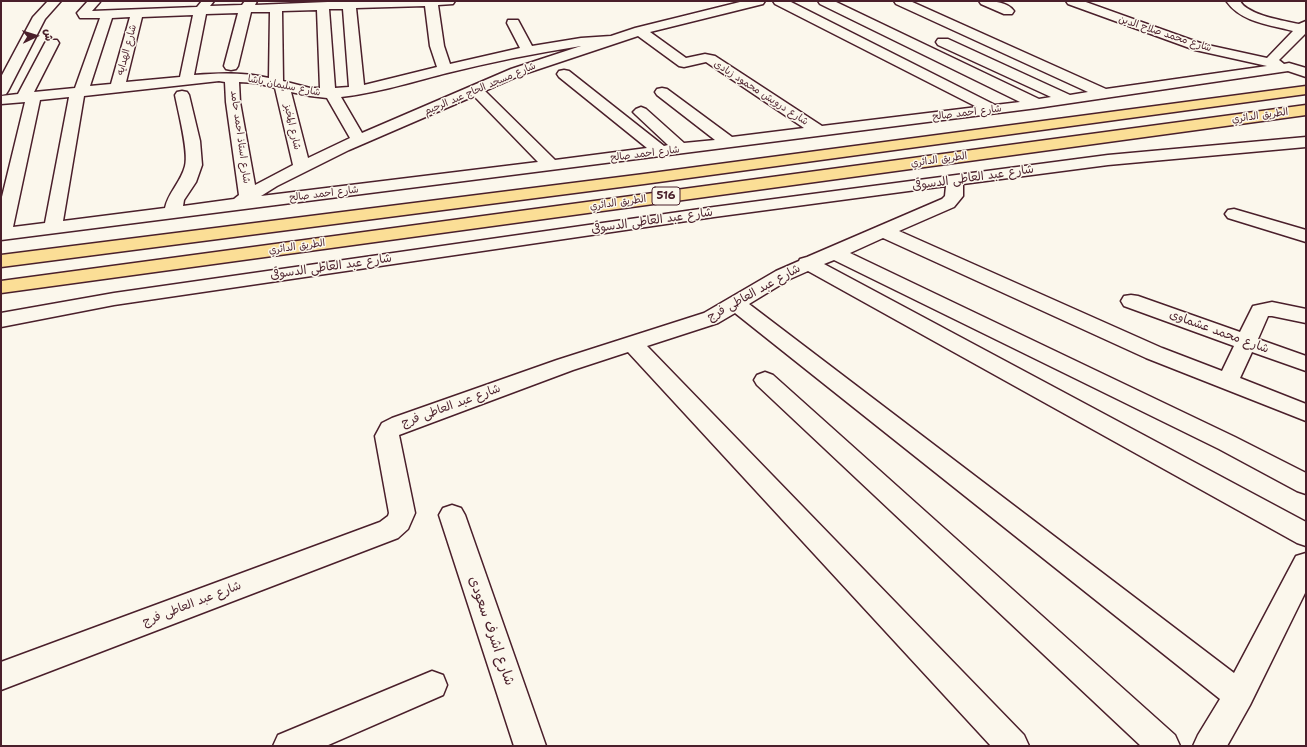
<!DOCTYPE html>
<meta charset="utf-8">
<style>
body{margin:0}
#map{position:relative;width:1307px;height:747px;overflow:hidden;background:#fbf7ec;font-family:"Shantell Sans","Playpen Sans Arabic",sans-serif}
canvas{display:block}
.frame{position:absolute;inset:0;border:2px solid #4a1f2b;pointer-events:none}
.north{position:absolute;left:16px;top:16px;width:40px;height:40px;-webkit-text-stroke:3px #fbf7ec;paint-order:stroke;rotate:86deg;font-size:11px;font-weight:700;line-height:16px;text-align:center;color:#4a1f2b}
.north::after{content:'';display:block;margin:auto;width:14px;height:18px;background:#4a1f2b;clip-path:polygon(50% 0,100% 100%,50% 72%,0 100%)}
</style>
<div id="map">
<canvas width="1307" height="747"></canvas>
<div class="frame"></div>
<div class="north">ش</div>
</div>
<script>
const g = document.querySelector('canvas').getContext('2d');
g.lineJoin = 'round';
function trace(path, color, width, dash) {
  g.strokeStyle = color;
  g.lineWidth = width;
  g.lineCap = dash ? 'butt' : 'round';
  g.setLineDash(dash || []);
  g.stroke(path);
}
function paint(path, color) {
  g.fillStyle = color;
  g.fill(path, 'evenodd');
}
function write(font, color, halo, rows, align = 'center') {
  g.font = font + ' "Shantell Sans","Playpen Sans Arabic",sans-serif';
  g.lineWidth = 3;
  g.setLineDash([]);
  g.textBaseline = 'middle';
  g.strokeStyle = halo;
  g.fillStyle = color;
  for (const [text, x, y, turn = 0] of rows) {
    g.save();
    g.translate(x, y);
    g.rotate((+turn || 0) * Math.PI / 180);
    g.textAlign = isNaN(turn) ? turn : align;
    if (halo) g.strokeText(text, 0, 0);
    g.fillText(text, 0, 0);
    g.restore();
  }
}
const minor = new Path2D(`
 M48,1H61L45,19L8,91L6,94L1,95V77L33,17Z
 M88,1L100,2L92,11L197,7L202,1H214L210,6L242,5L245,1H257L255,5L352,1H455L453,4L438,5L444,46L450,64L520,48L507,23L508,20H518L532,46L581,38L611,36L635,28L744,1H765L763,4L650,32L686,58L705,54L715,56L822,126L977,107L775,4L773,1H789L995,105L1020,102L820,4L818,1H834L1039,99L1051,97L938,45L936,42L938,39H948L1070,95L1088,92L896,4L894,1H910L1106,89L1267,66L1195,50L1068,4L1066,1H1083L1203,44L1267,58L1293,31C1271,25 1241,22 1227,2L1240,1C1247,15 1285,21 1299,24L1306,21V33L1279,60L1284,64L1289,63L1306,68V77L1288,71L1037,108L1,240V201L25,102L1,104V96L18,94L45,43L47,40H57L59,43L34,92L75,88L100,18H80L77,13ZM425,6L430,46L437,67L364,85L356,8ZM329,9H343L349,87L335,88ZM317,10L320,88H310L283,81L282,11ZM251,12H270L269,78C244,72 219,73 194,75L206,14L238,13L224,66L226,69L231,70L236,69L238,66ZM193,15L180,77L126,82L142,17ZM130,17L111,84L90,86L112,18ZM638,36L679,66L684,67L706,62L804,128L732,137L667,89L662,88L657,89L655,92L657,95L715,140L684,143L646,109L641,107L636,109L633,112L636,115L668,145L664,146L569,71L564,70L559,71L557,74L559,77L647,148L555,160L485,91L521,75ZM581,46L511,69L362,133L341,97C377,93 412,82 447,73C491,62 536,53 581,46ZM219,81L225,82L226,102L239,195L234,199L183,206L184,200L196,182L202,165L200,141L189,95L187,92L182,91L177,92L175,95C178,111 189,152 185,166C181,182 168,193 165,208L63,221L84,96ZM239,82L257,83L275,88L293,165L255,185L240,102ZM291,92L310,96L327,98L350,138L308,158ZM474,96L538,162L261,196L277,186L349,150ZM69,97L45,223L13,227L40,100Z
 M979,1C990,1 1007,1 1014,11L1012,14H1004L981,4Z
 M1306,137V147L1108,165L963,184V196L954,207L899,231L1162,348L1222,371L1234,346L1124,306L1121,301L1124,296L1131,295L1138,296L1240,332L1253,306L1272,302L1306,309V323L1272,316H1268L1258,339L1306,356V371L1252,352L1240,378L1306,404V421L1146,358L883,238L850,253L1235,437L1306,473V494L1297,491L1219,449L834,260L824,264L1306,522V546L1297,543L808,271L790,279L749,304L1234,673L1296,556L1306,553V591L1250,705L1227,746H1193L1198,735L1220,699L735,313L718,323L647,346L1024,735L1029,746H991L628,352L573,370L399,435L415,513L408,529L398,538L1,690V662L380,522L388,516L389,513L375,436L382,423L392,418L557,360L704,313L776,271L799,261L800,259L807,257L942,199L945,196L946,186L714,217L114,305L1,327V313L114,293L714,207L1108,155Z
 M1234,209L1306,230V242L1228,218L1225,214L1228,210Z
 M765,372L773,375L1175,735L1180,746H1141L757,385L754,380L757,375Z
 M452,505L461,508L465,515L546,746H514L439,515L443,508Z
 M432,671L443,675L447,685L443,695L326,746H273L278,735Z`);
const highway = new Path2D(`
 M1306,86V94L644,184L1,267V255L644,174Z
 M1306,105V115L1,293V281Z`);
const farStreetnames = [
 ["شارع محمد صلاح الدين",1165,34,18],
 ["شارع الهدايه",127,50,-75],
 ["شارع سليمان باشا",284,86,11],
 ["شارع مسجد الحاج عبد الرحيم",480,89,-23],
 ["شارع درويش محمود زبادى",761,93,33],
 ["شارع احمد صالح",967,113,-7],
 ["الطريق الدائري",1260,116,-8],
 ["شارع المخبز",292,127,77],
 ["شارع استاذ احمد حامد",240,137,82],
 ["شارع احمد صالح",645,154,-7],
 ["الطريق الدائري",939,160,-8],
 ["شارع احمد صالح",324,194,-7],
 ["الطريق الدائري",618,203,-8],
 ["الطريق الدائري",297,247,-8]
];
const shields = [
 [666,196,28]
];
const shieldNames = [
 ["516",666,196]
];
const streetNames = [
 ["شارع عبد العاطى الدسوقى",973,178,-8],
 ["شارع عبد العاطى الدسوقى",652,221,-8],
 ["شارع عبد العاطى الدسوقى",331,267,-8],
 ["شارع عبد العاطى فرج",754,293,-29],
 ["شارع محمد عشماوى",1219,332,20],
 ["شارع عبد العاطى فرج",451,406,-20],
 ["شارع عبد العاطى فرج",192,604,-21]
];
const nearStreetnames = [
 ["شارع اشرف سعودى",491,631,71]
];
trace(minor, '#4a1f2b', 3);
trace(highway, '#4a1f2b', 3);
paint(minor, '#fbf7ec');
paint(highway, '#fbde96');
write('10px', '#4a1f2b', '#fbf7ec', farStreetnames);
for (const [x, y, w] of shields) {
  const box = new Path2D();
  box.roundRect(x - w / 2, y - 9, w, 18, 3);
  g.fillStyle = '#fbf7ec';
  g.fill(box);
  trace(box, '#4a1f2b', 1);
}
write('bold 11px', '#4a1f2b', null, shieldNames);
write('12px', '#4a1f2b', '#fbf7ec', streetNames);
write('14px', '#4a1f2b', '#fbf7ec', nearStreetnames);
</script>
